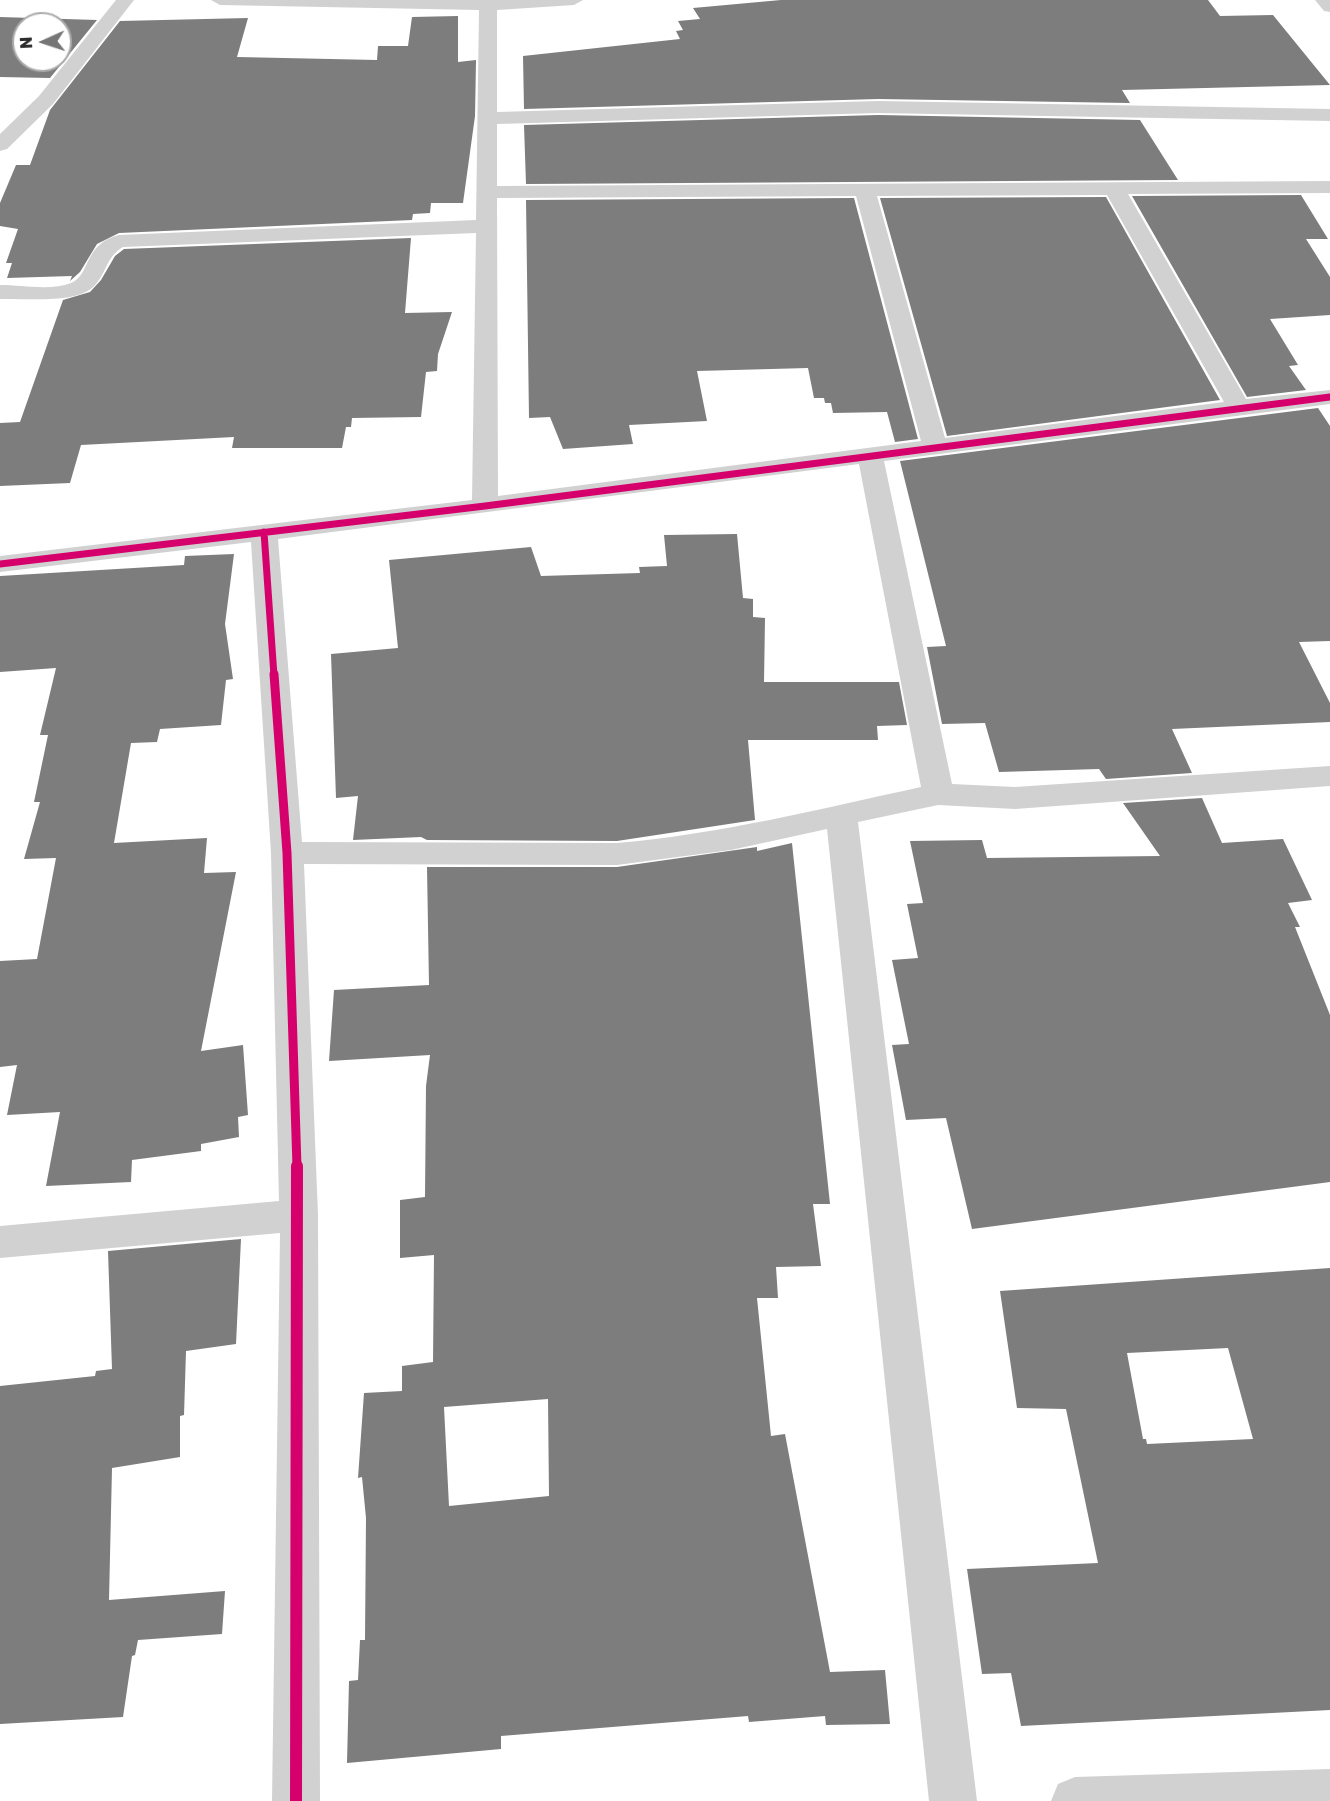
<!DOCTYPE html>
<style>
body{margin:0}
#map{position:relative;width:1330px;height:1801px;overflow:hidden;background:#fff;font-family:"Golos Text",sans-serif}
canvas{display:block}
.north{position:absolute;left:12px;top:12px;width:60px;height:60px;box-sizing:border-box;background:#fff;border:2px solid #ababab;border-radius:50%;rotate:267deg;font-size:16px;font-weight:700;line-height:24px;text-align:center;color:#2c2c2c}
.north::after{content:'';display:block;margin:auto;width:21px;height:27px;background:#767676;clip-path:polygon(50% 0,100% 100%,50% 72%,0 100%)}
</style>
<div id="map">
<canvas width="1330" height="1801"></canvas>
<div class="north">N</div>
</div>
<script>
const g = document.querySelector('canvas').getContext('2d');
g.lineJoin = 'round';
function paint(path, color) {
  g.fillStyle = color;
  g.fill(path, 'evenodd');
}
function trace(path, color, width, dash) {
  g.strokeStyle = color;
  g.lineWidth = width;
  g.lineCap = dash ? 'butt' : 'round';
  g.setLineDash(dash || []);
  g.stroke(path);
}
const building = new Path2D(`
 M781,0H1208L1220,16L1273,15L1330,85L1122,90L1130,103L878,99L524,109L523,56L680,39L676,31L683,30L678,21L700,19L693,8Z
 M458,16V62L476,60L475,116L463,203H431L430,213L413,214L412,220L119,233L97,244L80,272L70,281L72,276L7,278L12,263H6L18,229L0,226V203L16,165H30L50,110L120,21L248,18L237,57L377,60L378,46H408L412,17Z
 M0,17L97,20L50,78L0,77ZM24,24H60V60H24Z
 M878,115L1140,120L1178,180L526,184L524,125Z
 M1301,195L1328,239H1306L1330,277V315L1270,319L1298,365L1289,366L1306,390L1247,397L1132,196Z
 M1106,197L1220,400L947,436L880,198Z
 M854,198L918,439L895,442L887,412L833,413L831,403H825L824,398H814L808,368L697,371L707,421L629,425L633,444L563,449L550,417L529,418L526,200Z
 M411,238L405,313L452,312L438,354L437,371L426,372L421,417L352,418L351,427H346L342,448H232L234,437L81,445L70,483L0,486V423L20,422L63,300L90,292L101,280L115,256L124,249Z
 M1318,408L1330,426V641L1299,642L1330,703V722L1172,729L1192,773L1106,779L1099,769L999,772L985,723L942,724L927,647L946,646L900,461Z
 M737,534L743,598L753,599V617L765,618L764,682H899L907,725L877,726L878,740H748L755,820L617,841L427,840L421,837L353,840L358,796L336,798L331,654L398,648L389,560L531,547L541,576L640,573L639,567L667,566L664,535Z
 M234,554L225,624L233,679L226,680L221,725L160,729L157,742L131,743L114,843L207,838L204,873L236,872L201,1051L243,1045L248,1115L238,1117L239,1137L201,1144V1151L132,1160L131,1182L46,1186L60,1112L7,1115L17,1065L0,1067V961L37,959L56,858L24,859L40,802H34L48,735H40L56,668L0,672V576L184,565L185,556Z
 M1202,798L1222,843L1283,839L1312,900L1288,903L1300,927H1295L1330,1015V1182L972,1229L946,1118L906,1120L892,1045L909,1044L892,960L918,958L907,904L923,903L910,841L982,840L987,858L1160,856L1123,803Z
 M792,843L830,1204H813L821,1266L776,1267L778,1298H757L771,1436L785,1434L830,1672L885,1670L890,1724L826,1725L825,1716L749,1722L748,1716L501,1736V1749L347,1763L349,1681L358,1680L360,1640H365L366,1518L362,1477L358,1478L364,1393L402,1391V1366L433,1362L434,1255L400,1258V1200L425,1197L426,1086L430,1055L329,1061L334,990L429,985L427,867H617L757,847V851ZM548,1399L549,1496L449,1506L444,1407Z
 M241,1239L236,1344L186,1351L184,1415L180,1416V1457L112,1468L109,1600L225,1591L222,1634L138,1640L135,1655L132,1656L123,1717L0,1724V1386L95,1376L96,1371L112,1369L108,1251Z
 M1330,1268V1710L1021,1726L1011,1673L982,1674L967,1569L1098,1563L1066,1409L1017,1408L1000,1291ZM1228,1348L1253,1439L1147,1444L1146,1439H1143L1127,1353Z`);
const minor = new Path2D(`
 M116,0H134L53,104L7,149L0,151V134L39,96Z
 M211,0H583L574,5L497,10V112L878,101L1330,109V121L878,113L497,124V186L1330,181V193L1128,194L1246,399L1330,390V404L884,461L952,784L1015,787L1330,766V786L1015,809L938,805L858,822L977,1801H929L827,829L731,850L617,865L304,864L318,1215L320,1801H272L280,1233L0,1258V1226L279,1201L271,853L251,542L0,572V556L472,500L476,233L123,247C107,256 107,271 96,284C80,305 24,298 0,299V285C22,285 51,291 71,283C91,275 83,244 119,235L476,220L479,10L220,5ZM1107,195L1224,402L945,438L877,196ZM856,196L921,441L498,496L497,198ZM859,464L921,787C820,809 720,834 617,843L302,842L278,539Z
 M1315,0H1330V12L1324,11Z
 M1330,1769V1801H1051L1058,1784L1075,1777Z`);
const cyclewayFar2 = new Path2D(`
 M264,532L274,676
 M0,564L485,506L1330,397`);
const cyclewayFar1 = new Path2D(`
 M274,674L287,853L297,1167`);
const cycleway = new Path2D(`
 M296,1801L297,1166`);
paint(building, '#7d7d7d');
paint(minor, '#d1d1d1');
trace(cyclewayFar2, '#d6006c', 7);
trace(cyclewayFar1, '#d6006c', 9);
trace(cycleway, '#d6006c', 12);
</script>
